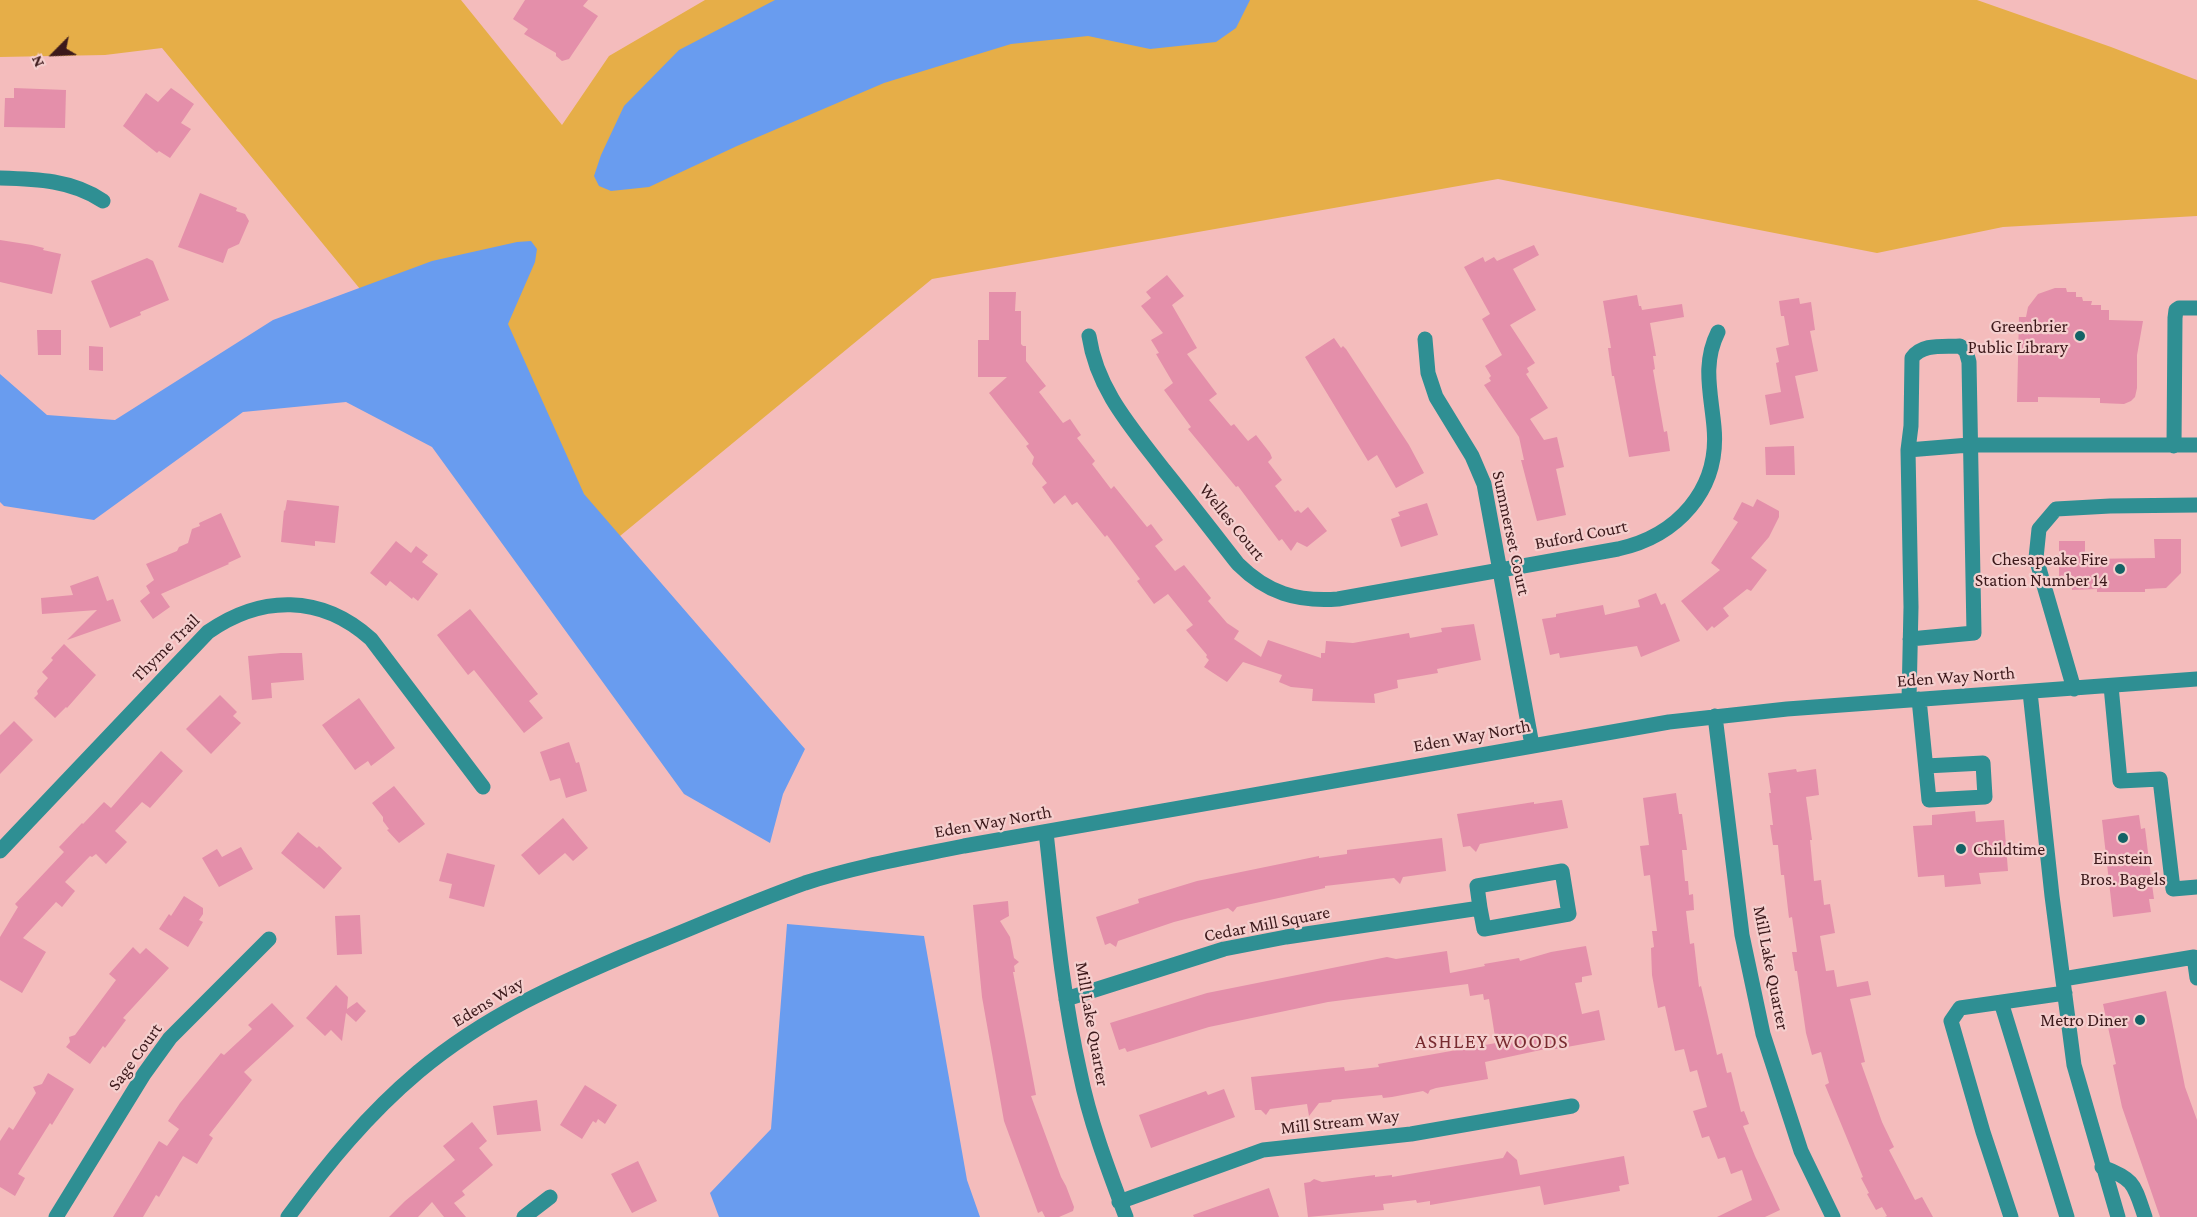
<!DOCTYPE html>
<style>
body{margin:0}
#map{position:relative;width:2197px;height:1217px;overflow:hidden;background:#f4bcbc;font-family:"Crimson Pro",serif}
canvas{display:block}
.north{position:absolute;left:24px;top:24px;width:60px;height:60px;-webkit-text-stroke:4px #f5cfce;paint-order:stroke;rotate:246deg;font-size:16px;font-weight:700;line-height:24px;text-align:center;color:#3c191b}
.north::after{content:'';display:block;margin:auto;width:21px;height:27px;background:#3c191b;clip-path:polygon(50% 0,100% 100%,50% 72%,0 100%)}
</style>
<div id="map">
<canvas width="2197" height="1217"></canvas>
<div class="north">N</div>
</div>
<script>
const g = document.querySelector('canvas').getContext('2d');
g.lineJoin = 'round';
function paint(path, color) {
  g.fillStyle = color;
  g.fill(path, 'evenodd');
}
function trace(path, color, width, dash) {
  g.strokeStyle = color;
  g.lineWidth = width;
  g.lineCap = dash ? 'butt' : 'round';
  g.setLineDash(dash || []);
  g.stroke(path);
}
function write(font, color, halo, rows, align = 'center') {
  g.font = font + ' "Crimson Pro",serif';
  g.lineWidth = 4.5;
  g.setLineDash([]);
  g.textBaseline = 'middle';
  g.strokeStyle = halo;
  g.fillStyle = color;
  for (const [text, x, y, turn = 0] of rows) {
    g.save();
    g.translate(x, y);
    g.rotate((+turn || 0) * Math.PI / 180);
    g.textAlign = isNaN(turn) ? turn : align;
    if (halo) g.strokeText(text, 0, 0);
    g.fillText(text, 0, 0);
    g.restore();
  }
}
const green = new Path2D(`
 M0,0H461L562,125L609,56L705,0H1977L2111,47L2197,80V216L2003,227L1877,253L1498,179L932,279L586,564L162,48L105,55L0,57Z`);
const water = new Path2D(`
 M775,0H1250L1236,28L1216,42L1150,49L1088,36L1011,44L884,83L737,146L649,187L611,191L599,186L594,176L601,155L624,106L679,50Z
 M531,241L537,249L535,262L508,324L584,494L805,749L783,794L770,843L684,794L432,447L346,402L243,412L94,520L4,506L0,502V374L47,415L115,420L273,320L432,261L517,242Z
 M787,924L924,936L967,1180L980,1217H719L710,1193L771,1129Z`);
const building = new Path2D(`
 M525,0H588L583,6L598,16L569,59L562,61L556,56V53L524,34L528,29L513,19Z
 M14,88L66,90L65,128L4,127L5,98H14Z
 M171,88L194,104L181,123L191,129L170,158L159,151L157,153L123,126L146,93L158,102Z
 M200,193L237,208L236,211L245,214L249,221L239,244L228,249L223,263L178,247Z
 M0,240L32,245L44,248L43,250L61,254L52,294L0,282Z
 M1534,245L1539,255L1513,269L1536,310L1510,325L1535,363L1527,368L1529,372L1526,374L1548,408L1530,419L1544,440L1557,437L1564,467L1556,469L1566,515L1537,521L1521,460H1524L1519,437L1484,385L1491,381L1489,378L1491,376L1485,366L1502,355L1482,319L1490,314L1464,267L1483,257L1485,262L1494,257L1497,261Z
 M147,258L153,261L169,300L140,312L141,315L110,328L91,281Z
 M1167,275L1184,296L1172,305L1197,348L1187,354L1217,394L1209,400L1231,426L1234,424L1248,441L1256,435L1270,453L1272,458L1268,462L1282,480L1275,486L1295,512L1298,510L1301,513L1308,507L1327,531L1307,547L1297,542L1291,551L1282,539L1279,541L1238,486L1236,487L1188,429L1191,427L1164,390L1173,383L1156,354L1159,353L1151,340L1163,333L1141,306L1151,298L1146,292Z
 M2055,288H2066L2067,292H2076V297H2082L2083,301H2092L2091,305H2101V310H2109V320L2143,321L2137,355V388L2135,397L2131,401L2124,404L2100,403V398L2038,397V402H2017L2019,317H2026L2028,307L2038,294Z
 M989,292H1016L1015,311H1021V344L1023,346H1026V361L1046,386L1039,392L1063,423L1070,419L1081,435L1077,438L1095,461L1092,464L1111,489L1114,486L1147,527L1151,524L1163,540L1155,546L1175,571L1184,565L1211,598L1208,601L1227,623L1239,631L1234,639L1261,657L1268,640L1321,658V653H1325L1326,641L1353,643L1409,633L1410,638L1442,632L1441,628L1474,624L1481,660L1437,669L1438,673L1397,680L1398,688L1374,694L1375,703L1312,701L1313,689L1291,687L1279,682L1282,675L1243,662L1227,682L1204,667L1209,660L1206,657L1207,655L1186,630L1193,625L1168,594L1154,604L1137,581L1140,579L1107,535L1105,537L1077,502L1072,505L1065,495L1054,504L1042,487L1047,483L1032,464L1034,457L1026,446L1029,444L989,393L1007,377H978V340H989Z
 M1637,295L1639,306H1641L1642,310L1682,304L1684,317L1650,323L1656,356H1653L1655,369L1653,370L1664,432L1667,431L1670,451L1629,457L1614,376H1612L1608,348H1611L1603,301Z
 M1799,298L1800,304L1811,302L1815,330L1810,331L1818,371L1795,376L1804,418L1770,425L1765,395L1781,392L1776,363L1779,362L1776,348L1789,345L1784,316H1781L1779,301Z
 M37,330H61V355H38Z
 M1334,338L1341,348L1343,346L1346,349L1409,445L1424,473L1396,488L1377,455L1368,461L1305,357Z
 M89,346L103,347V371L89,370Z
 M1794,446L1795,475H1766L1765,447Z
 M1757,499L1779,511V517L1769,537L1751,558L1767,570L1751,591L1747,589L1723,608L1729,616L1714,628L1712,626L1707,631L1681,601L1720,570L1711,563L1738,522L1733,519L1742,502L1753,507Z
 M287,500L339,506L335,543L315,541V546L281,542L284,510L285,511Z
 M1427,503L1438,535L1401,547L1391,519L1400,516L1398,512Z
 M221,513L241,557L228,563L229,564L161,594L170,607L153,619L140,601L150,593L146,586L154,580L146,564L177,551L179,547L188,543L192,529L200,526L199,523Z
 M2154,539H2181V573L2166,588L2145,589V592H2097V589L2072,590V575L2059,576V541H2085V559L2155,558Z
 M396,541L411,553L416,546L428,555L422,562L438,574L418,601L413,597L412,599L390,581L386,586L370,573Z
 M98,576L107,601L113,599L121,621L67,640L97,610L42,614L41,598L73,595L70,586Z
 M1656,593L1661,605L1665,603L1680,641L1641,657L1637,646L1560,658L1559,653L1550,655L1542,619L1556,617V614L1603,605L1605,615L1640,607L1638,600Z
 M470,609L538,694L529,701L543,718L524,733L474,670L468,675L437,635Z
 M64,644L96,675L67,708L66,707L55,718L34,698L38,694L37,691L48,678L42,672L53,660L51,658Z
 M281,653H302L304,680L271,683L272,698L252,700L248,656Z
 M220,695L237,712L233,716L241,723L211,754L186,729Z
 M359,698L395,748L371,766L368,761L355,770L322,725Z
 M14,721L33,740L0,774V735Z
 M569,742L576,763L579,762L587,791L566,798L560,778L550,781L540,752Z
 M161,751L183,771L150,808L142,802L115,831L127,842L106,864L96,854L92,857L90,856L65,882L75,891L62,907L56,902L23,938L46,952L22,993L0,980V937L18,907L15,904L64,852L59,847L82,823L83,824L104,802L111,808Z
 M1796,769L1797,772L1816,769L1819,795L1806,797L1812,840H1810L1814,881L1821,880L1824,905L1830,904L1835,933L1820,936L1826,971L1834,970L1837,987L1868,981L1871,995L1850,999L1865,1062L1861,1063L1882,1122L1894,1147L1889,1150L1915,1200L1922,1197L1933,1217H1885L1887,1216L1882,1207L1876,1210L1867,1194L1869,1193L1861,1178L1863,1177L1825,1085L1829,1083L1821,1052L1812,1055L1806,1033L1797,971H1795L1792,952H1797L1792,917L1789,918L1784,875H1781L1778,845H1773L1770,825H1773L1769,793H1771L1768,773Z
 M394,786L425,824L399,843L387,830L389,829L383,821V817L372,803Z
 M1676,793L1679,814H1682L1687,850H1682L1685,881H1688L1689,895L1693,894L1694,910L1686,911L1690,944L1694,943L1699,987L1701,986L1717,1055L1722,1053L1727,1073L1731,1072L1741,1112L1744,1111L1749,1124L1743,1126L1755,1156L1780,1210L1765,1217H1717L1752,1200L1742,1170L1731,1174L1725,1157L1718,1159L1709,1136L1702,1138L1693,1111L1707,1107L1697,1070L1690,1072L1684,1049L1675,1051L1665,1006L1658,1008L1652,975L1651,948L1654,947L1652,931H1657L1650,875L1644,876L1640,846L1649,845L1643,798Z
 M1562,800L1568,828L1480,844L1476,852L1470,846L1463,847L1457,814L1534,802V804Z
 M1975,811L1976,822L2004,820L2008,871L1979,873L1981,884L1945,887L1944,875L1918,877L1913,826L1932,825V815Z
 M2139,815L2141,829L2145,828L2151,877L2154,899H2149L2151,912L2113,917L2102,820Z
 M563,818L588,848L573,861L565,853L539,875L521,855Z
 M298,832L317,848L319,846L342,868L324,889L281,853Z
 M1442,838L1446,871L1403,877L1400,884L1394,878L1325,886V888L1237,907L1233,912L1228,908L1174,922L1118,941L1116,947L1110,943L1105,945L1096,917L1139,903L1138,899L1197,881L1319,856V858L1347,854V850Z
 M241,847L253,869L219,887L202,858L217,849L222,857Z
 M447,853L495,865L484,907L449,898L452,884L439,881Z
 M184,896L203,908V914L199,920L203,922L188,947L159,929L169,914L171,916Z
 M1008,901L1009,916L1000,921L1010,937L1014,958L1019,962L1014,966L1015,972H1013L1036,1095L1031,1096L1061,1177L1066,1186L1074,1207L1073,1211L1059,1217H1045L1042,1211L1038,1213L1004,1121L982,997L973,905Z
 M360,915L362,954L337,955L335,916Z
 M1586,946L1592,975L1582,977V982L1575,983L1582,1014L1599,1010L1605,1040L1556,1049L1550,1048L1485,1062L1488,1079L1436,1088L1430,1090L1428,1094L1423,1091L1392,1097L1383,1098L1382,1095L1332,1100L1331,1102L1319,1103L1309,1116L1307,1104L1270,1109L1266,1115L1261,1110H1255L1251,1077L1344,1067L1345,1071L1379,1067L1378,1064L1496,1043L1489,999L1484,1000L1483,994L1470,996L1468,984L1328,1002L1209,1027L1127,1052L1125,1048L1119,1050L1110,1023L1207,993L1387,957L1396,959L1447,951L1450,973L1485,966L1484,964L1519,958L1520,961L1551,952Z
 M133,947L140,954L146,948L169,968L123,1018L126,1020L105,1048L103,1046L90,1064L66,1047L70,1042L69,1037L75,1035L116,980L109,974Z
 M336,985L348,997L347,1009L357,1002L366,1011L356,1022L346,1013L342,1041L331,1030L325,1036L306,1018Z
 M2166,991L2185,1087L2197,1120V1217H2160L2122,1107L2113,1065L2116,1064L2103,1004Z
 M272,1003L294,1026L244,1072L252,1080L209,1135L213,1138L197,1164L183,1156L159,1197L156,1195L143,1217H113L159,1141L167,1146L179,1129L168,1121L180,1103L221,1053L224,1055L252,1029L248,1025Z
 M48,1073L74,1089L52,1125L50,1123L18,1174L25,1178L15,1196L0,1187V1141L9,1127L13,1130L36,1093L33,1087L42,1084Z
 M585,1085L617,1105L605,1124L598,1119L596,1123L593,1121L582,1139L560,1125Z
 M1224,1089L1235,1117L1151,1148L1139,1115L1206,1091L1208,1095Z
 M537,1100L541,1131L497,1135L493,1106Z
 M472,1122L487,1141L479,1148L493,1165L462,1191L465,1195L454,1203L466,1217H444L432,1202L418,1217H389L405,1201L455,1160L443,1146Z
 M1507,1151L1517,1160L1520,1175L1624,1156L1629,1184L1619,1186L1620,1191L1544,1205L1540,1186L1430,1205V1201L1417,1203L1416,1200L1383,1204L1384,1210L1308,1217L1304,1183L1310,1182L1314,1179L1322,1182L1375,1175V1177L1392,1175V1177L1503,1158Z
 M638,1161L657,1201L632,1213L611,1174Z
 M1269,1188L1279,1217H1194L1193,1215Z`);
const minor = new Path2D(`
 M0,178C37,179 72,180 103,201
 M1089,336C1097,390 1132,428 1164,470C1189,501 1213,532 1238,564C1267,593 1297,602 1338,599L1618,549C1677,536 1720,490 1714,427C1711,393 1702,364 1718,332
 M1425,339L1428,373L1436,397L1472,456L1484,484L1532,745
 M2174,446L2175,318L2176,310L2179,308H2197
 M1908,450L1911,426L1912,358C1922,343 1944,347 1960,346L1966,351L1969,362L1974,633L1910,639
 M2111,686L2120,781L2160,779L2173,889L2197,887
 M2074,689L2036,558L2039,529L2056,509L2110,506L2197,505
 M2030,692L2052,896L2074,1065L2118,1217
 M1919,699L1929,800L1985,797L1983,763L1926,766
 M1909,700L1911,607L1908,450L1969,445H2197
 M1715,716L1742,935L1763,1034L1801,1151L1833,1217
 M1046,832C1055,913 1062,993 1080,1073C1090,1122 1108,1169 1126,1217
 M0,851L208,632C261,595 321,594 371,639L483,787
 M2063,979L2194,957L2197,978
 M1066,999L1224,949L1286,937L1480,908L1484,929L1569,914L1562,871L1477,886L1480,908
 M2001,1002L2067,1217
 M2102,1167C2135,1179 2134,1185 2145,1217
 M1119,1202L1263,1150L1411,1134L1572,1106
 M56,1217L144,1074L170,1038L269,939
 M288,1217C327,1164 368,1114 418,1072C486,1015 559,983 640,949C695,927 749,903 805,883C857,866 911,857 964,846L1669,722L1787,709L2197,679
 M524,1217L550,1197
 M2011,1217L1983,1132L1951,1021L1960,1008L2065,993`);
const markers = [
 [2080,336,6,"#136366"],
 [2120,569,6,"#136366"],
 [2123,838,6,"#136366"],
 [1961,849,6,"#136366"],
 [2140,1020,6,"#136366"]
];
const poiNames = [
 ["Greenbrier",2068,326],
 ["Public Library",2068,347],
 ["Chesapeake Fire",2108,559],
 ["Station Number 14",2108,580],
 ["Childtime",1973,849,"left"],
 ["Einstein",2123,858,"center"],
 ["Bros. Bagels",2123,879,"center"],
 ["Metro Diner",2128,1020]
];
const streetNames = [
 ["Welles Court",1232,522,51],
 ["Summerset Court",1511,533,78],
 ["Buford Court",1581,535,-11],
 ["Thyme Trail",166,648,-45],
 ["Eden Way North",1956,677,-4],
 ["Eden Way North",1472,736,-10],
 ["Eden Way North",993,822,-10],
 ["Cedar Mill Square",1267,924,-11],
 ["Mill Lake Quarter",1771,968,79],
 ["Edens Way",488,1002,-31],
 ["Mill Lake Quarter",1092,1024,80],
 ["Sage Court",135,1057,-54],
 ["Mill Stream Way",1340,1122,-6]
];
const neighbourhoodNames = [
 ["ASHLEY WOODS",1492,1042]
];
paint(green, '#e6ae48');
paint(water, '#699cef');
paint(building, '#e48faa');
trace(minor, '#2f8f93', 15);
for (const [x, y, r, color] of markers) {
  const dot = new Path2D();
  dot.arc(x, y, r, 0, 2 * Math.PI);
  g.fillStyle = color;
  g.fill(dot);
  trace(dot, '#f5cfce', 2);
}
write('18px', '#3c191b', '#f5cfce', poiNames, 'right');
write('18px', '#3c191b', '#f5cfce', streetNames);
g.letterSpacing = '1.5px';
write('20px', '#782b30', '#f5cfce', neighbourhoodNames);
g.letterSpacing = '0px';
</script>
